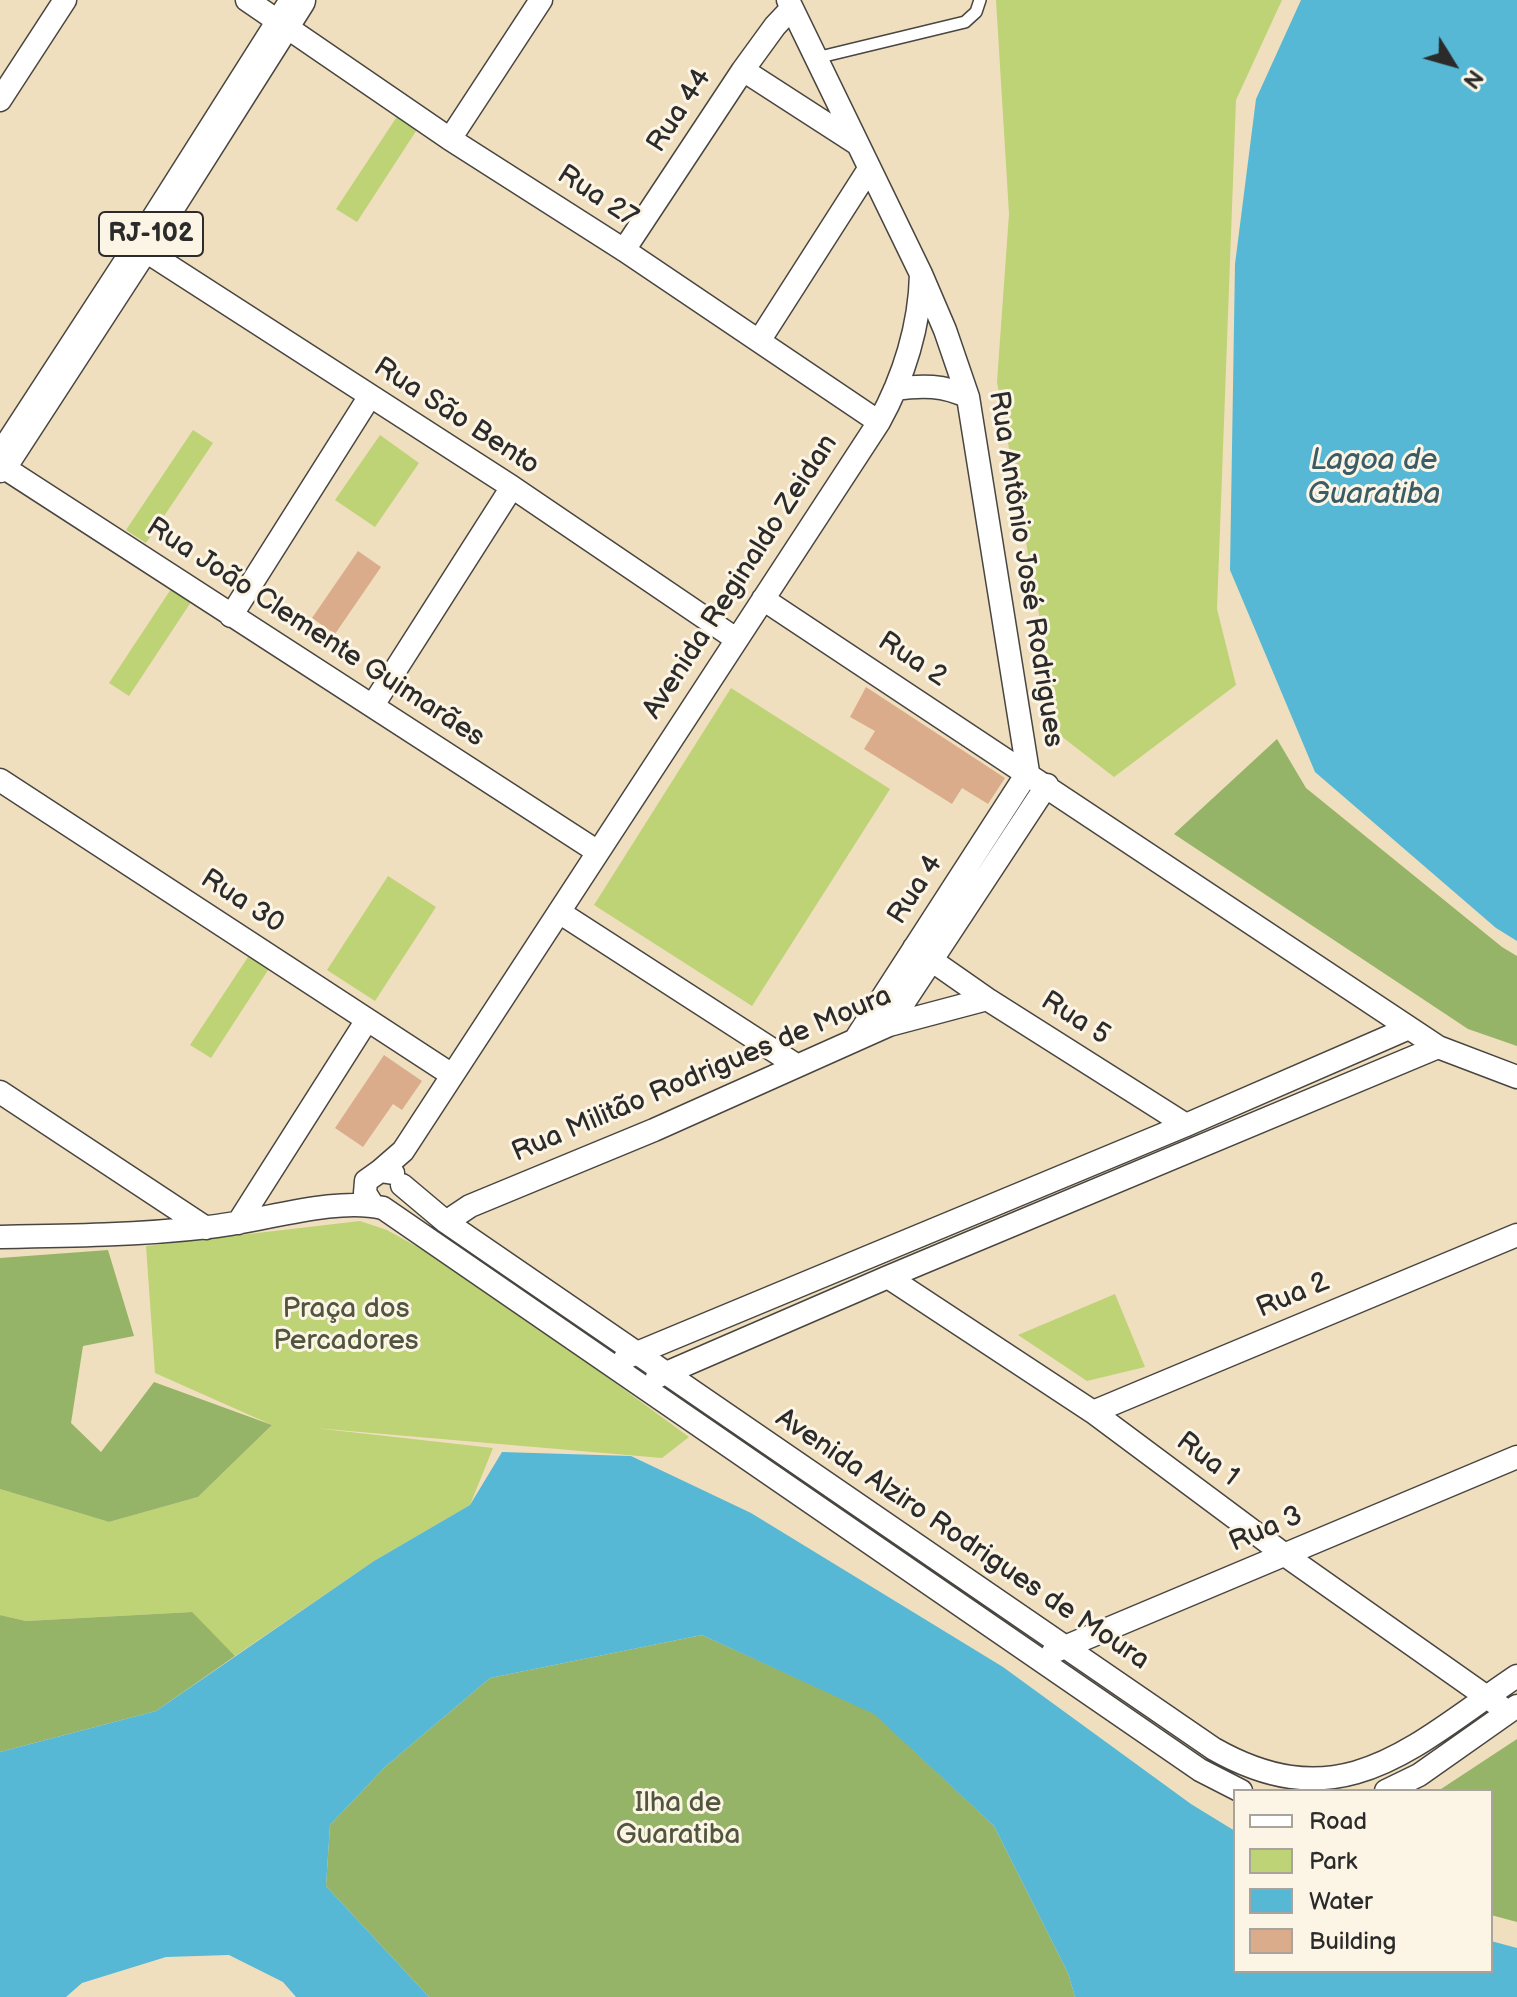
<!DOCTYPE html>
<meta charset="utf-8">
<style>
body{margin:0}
#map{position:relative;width:1517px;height:1997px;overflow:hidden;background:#f0dfbe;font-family:"Balsamiq Sans",sans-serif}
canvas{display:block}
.legend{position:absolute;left:1233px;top:1789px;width:260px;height:184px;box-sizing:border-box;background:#fcf5e5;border:2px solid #a8a49b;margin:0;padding:10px 14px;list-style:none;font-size:24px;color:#2b2b2b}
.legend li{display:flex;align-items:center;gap:16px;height:40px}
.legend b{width:40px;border:2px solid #a8a49b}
.north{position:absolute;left:1413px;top:24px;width:80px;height:80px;-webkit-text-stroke:6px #fcf5e5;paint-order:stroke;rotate:127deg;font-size:22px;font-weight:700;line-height:32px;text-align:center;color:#2b2b2b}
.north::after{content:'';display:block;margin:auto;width:28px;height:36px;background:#2b2b2b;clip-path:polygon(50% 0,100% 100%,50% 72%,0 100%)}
</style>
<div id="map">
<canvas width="1517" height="1997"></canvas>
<ul class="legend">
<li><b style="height:10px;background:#fff"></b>Road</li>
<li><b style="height:22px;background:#bed276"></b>Park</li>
<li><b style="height:22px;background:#56b8d5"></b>Water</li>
<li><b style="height:22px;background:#daac8b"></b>Building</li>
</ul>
<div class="north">N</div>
</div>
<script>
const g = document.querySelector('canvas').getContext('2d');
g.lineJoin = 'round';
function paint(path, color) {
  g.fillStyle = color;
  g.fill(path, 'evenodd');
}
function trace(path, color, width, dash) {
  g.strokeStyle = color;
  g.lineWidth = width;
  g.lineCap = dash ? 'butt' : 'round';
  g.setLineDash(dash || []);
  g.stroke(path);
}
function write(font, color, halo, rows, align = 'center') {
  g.font = font + ' "Balsamiq Sans",sans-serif';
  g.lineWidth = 6;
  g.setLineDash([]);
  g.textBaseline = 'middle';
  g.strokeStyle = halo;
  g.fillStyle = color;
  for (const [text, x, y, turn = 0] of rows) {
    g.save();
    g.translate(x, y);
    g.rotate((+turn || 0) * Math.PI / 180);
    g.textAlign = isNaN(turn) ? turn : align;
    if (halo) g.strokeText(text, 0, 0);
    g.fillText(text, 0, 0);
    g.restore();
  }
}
const green = new Path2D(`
 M996,0H1282L1236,100L1217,609L1236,685L1114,777L1061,736L997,382L1009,214Z
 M398,115L418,128L357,222L336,209Z
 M193,430L213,443L146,543L126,530Z
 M380,435L419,463L375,527L335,500Z
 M171,589L191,602L129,696L109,683Z
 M731,688L890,789L752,1006L594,905Z
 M388,876L436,907L375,1001L327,970Z
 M252,951L272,964L211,1058L190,1045Z
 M360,1221L387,1230L468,1275L689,1437L662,1458L314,1428L493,1448L470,1505L374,1561L235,1656L191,1612L26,1621L0,1615V1489L109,1522L198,1497L272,1425L155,1373L146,1246Z
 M1115,1294L1145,1367L1087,1381L1018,1335Z`);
const forest = new Path2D(`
 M1277,739L1306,788L1502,947L1517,956V1046L1468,1029L1174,834Z
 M108,1250L134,1336L83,1346L71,1423L101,1452L154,1382L272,1425L198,1497L109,1522L0,1489V1258Z
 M192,1612L235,1656L156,1711L0,1752V1615L26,1621Z
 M702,1635L874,1713L994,1826L1068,1973L1075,1997H429L326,1886L330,1825L385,1767L490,1678Z
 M1517,1739V1922L1491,1915V1791H1438Z`);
const water = new Path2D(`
 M1301,0H1517V941L1496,928L1315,772L1230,570L1235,264L1256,99Z
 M502,1452L631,1456L751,1513L1003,1667L1191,1804L1235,1831V1971H1491V1941L1517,1948V1997H1075L1068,1973L994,1826L874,1714L702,1635L490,1678L385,1767L330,1825L326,1886L429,1997H296L283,1982L229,1955L166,1957L82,1983L66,1997H0V1752L156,1711L374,1561L470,1505Z`);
const building = new Path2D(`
 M358,551L381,567L335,634L312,618Z
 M866,687L1005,778L988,804L962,788L952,804L864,749L875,731L850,717Z
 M384,1055L422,1081L402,1110L393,1104L363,1147L335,1128Z`);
const lane = new Path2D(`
 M816,58L965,22L976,12L980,0`);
const street = new Path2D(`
 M247,0L450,139L624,250L879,422
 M788,0L921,274L945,330L968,397L1028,772
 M743,70L856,143
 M0,100L65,0
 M450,139L541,0
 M141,248L512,487L736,639
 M624,250L743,70L775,26L791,9
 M759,341L869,169
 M895,389C922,385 944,385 968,397
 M0,465L598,852
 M763,599L1438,1047L1517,1077
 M231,616L370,396
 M373,705L512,487
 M0,780L452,1075
 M559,912L796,1065
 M914,948L987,999L1186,1125
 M889,1025L1047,785
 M855,1040L1028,772
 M0,1092L206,1228
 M380,1171L403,1151L879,422C904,377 920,325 921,274
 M402,1185L446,1222L1214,1749C1343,1822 1414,1745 1517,1676
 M372,1204L365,1193L366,1181L380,1171L393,1173
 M446,1222L470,1206L654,1130L889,1025L987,999
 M238,1223L367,1020
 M0,1237C69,1236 140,1235 208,1227C260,1222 335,1196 383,1208L1200,1770L1241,1791
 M888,1277L1093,1412L1285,1555L1508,1712
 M625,1358L1186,1125L1409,1028
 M657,1377L888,1277L1438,1047
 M1093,1412L1517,1235
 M1053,1652L1517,1457
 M1386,1791L1419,1775L1517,1706`);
const primary = new Path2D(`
 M0,465L141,248L298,0`);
const shields = [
 [151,234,104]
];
const shieldNames = [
 ["RJ-102",151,234]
];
const streetNames = [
 ["Rua 44",680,111,-57],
 ["Rua 27",597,197,33],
 ["Rua São Bento",456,417,33],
 ["Rua Antônio José Rodrigues",1025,569,81],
 ["Avenida Reginaldo Zeidan",741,577,-57],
 ["Rua João Clemente Guimarães",315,633,33],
 ["Rua 2",912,660,33],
 ["Rua 4",916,890,-57],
 ["Rua 30",242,902,33],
 ["Rua 5",1075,1019,32],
 ["Rua Militão Rodrigues de Moura",702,1075,-23],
 ["Rua 2",1293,1296,-23],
 ["Rua 1",1207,1460,37],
 ["Rua 3",1266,1530,-23],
 ["Avenida Alziro Rodrigues de Moura",962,1540,34]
];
const parkNames = [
 ["Praça dos",346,1310],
 ["Percadores",346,1342],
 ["Ilha de",678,1804],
 ["Guaratiba",678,1836]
];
const waterNames = [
 ["Lagoa de",1374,461],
 ["Guaratiba",1374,495]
];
paint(green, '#bed276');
paint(forest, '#96b467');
paint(water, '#56b8d5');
paint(building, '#daac8b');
trace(lane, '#494641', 14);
trace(street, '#494641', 25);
trace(primary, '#494641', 37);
trace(lane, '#fff', 11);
trace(street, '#fff', 22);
trace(primary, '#fff', 34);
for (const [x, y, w] of shields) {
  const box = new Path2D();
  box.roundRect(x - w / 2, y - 22, w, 44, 6);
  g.fillStyle = '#fcf5e5';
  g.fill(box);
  trace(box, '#2b2b2b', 2);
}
write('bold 26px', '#2b2b2b', null, shieldNames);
write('28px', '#2b2b2b', '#fcf5e5', streetNames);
write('28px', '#50553e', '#fcf5e5', parkNames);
write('italic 30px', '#3a5c66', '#fcf5e5', waterNames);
</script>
